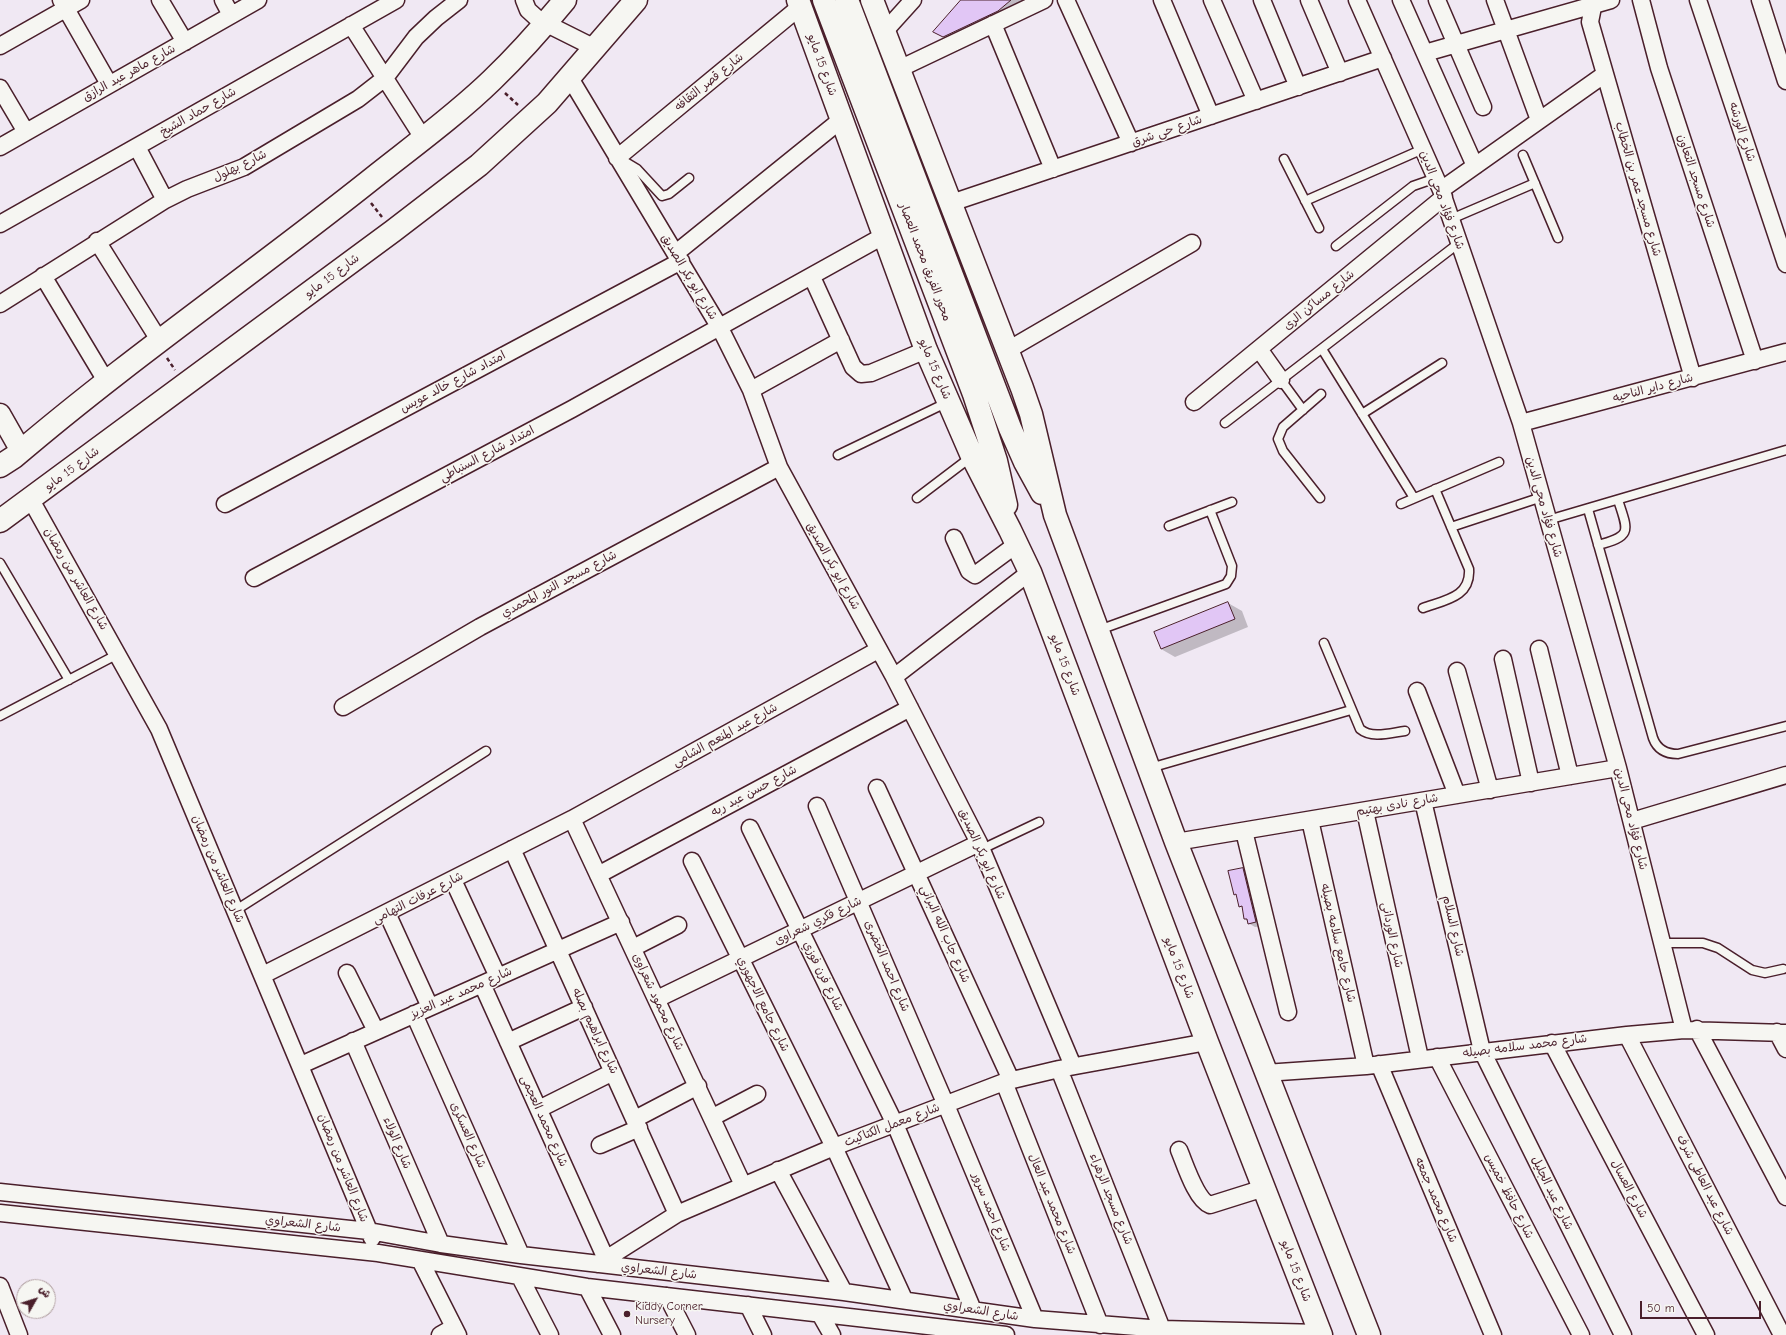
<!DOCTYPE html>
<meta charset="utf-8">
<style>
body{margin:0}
#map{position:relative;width:1786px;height:1335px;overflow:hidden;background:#f0e8f3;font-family:"Comic Neue","Playpen Sans Arabic",sans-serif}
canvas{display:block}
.north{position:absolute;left:16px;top:1279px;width:40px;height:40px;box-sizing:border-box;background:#f6f6f2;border:1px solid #b1a0a2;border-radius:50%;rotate:51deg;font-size:11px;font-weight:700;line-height:16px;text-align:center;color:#4a1f2b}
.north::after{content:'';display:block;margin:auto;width:14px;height:18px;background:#4a1f2b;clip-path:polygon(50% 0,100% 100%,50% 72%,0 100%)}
.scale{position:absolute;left:1640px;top:1301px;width:121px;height:18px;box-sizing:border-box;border:2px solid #4a1f2b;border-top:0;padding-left:5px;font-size:12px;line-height:14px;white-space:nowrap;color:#4a1f2b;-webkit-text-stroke:3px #f6f6f2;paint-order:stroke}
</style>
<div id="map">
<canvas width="1786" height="1335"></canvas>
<div class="north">ش</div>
<div class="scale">50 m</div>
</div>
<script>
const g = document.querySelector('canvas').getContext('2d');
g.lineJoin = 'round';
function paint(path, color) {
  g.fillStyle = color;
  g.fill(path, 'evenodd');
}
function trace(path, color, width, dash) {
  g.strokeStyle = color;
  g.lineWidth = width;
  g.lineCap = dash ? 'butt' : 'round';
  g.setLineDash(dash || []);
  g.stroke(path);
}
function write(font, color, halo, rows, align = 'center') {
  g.font = font + ' "Comic Neue","Playpen Sans Arabic",sans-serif';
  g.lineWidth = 3;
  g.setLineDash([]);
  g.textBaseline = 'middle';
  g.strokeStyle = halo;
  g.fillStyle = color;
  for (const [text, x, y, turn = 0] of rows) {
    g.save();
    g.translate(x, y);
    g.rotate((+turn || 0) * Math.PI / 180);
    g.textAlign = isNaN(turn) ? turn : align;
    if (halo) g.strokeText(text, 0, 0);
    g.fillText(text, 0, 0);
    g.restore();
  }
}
const shadow = new Path2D(`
 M963,0H1050L953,42L935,32Z
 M1228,603L1242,611L1248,627L1175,657L1161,649Z
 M1243,869L1250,873L1263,926L1255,927L1248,923L1245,918L1243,908L1240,906L1238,896L1235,894Z`);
const building = new Path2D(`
 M961,0H1011L998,11L943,37L933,32Z
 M1228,602L1235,619L1161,649L1154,632Z
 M1243,868L1256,922L1248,924L1247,919H1244L1242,906L1239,907L1236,894L1234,895L1228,871Z`);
const path = new Path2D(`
 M505,93L518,105
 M371,203L382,217
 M167,358L175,370`);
const service = new Path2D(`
 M1523,155L1558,238
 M1284,159L1319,228
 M622,160L637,169L662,196L669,194L689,178
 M1305,201L1423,149
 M1451,219L1535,183
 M1336,246L1413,186L1436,178
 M1322,349L1414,498
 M1281,380L1303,410
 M1362,414L1442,363
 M1225,423L1459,243
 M838,455L948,402
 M917,498L971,457
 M1320,498L1283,451L1278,439L1283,427L1321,394
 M1401,504L1499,462
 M1588,509L1653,738C1657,749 1666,754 1678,754L1786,726
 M1548,520L1786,450
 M1169,526L1232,502
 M1451,527L1542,497
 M1598,545C1633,536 1628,531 1618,500
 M0,563L69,680
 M1423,608C1445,600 1471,597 1469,569L1435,489
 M1099,630L1226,584L1231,576L1232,566L1210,510
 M1324,643L1360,729C1372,739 1390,733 1405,731
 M0,716L118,654
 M1150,768L1351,710
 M982,849L1039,822
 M236,910L486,751
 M1662,943H1703L1718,948L1752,970L1765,973L1783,969`);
const minor = new Path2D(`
 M61,0L109,84
 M160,0L185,42
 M223,0L231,15
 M524,0L528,10L539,20L595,48
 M1066,0L1131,143
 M1162,0L1211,116
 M1212,0L1256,101
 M1262,0L1298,87
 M1309,0L1340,73
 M1357,0L1441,190L1521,423L1618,768L1684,1030
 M1401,0L1475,166
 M1437,0L1483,107
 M1495,0L1539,120
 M1591,0L1593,7L1590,22L1693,378
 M1641,0L1659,68L1755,361
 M1698,0L1786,264
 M1760,0L1786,81
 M993,24L1053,169
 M351,25L423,138
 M885,31L913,0
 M0,46L81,0
 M1425,53L1611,0
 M899,69L1044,0
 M570,78L720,328L751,390L779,467L894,677L979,843L1073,1066
 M0,88L26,132
 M0,147L258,0
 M137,147L165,200
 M617,158L801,6
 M1441,190L1605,74
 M951,203L1383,58
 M0,224L396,0
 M97,241L159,340
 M676,253L842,119
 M43,276L106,381
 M812,277L853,367L861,374L871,373L926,350
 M0,304L165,200L187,189L244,167L358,99L385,78L416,37L436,18L459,0
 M1259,349L1281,380
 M1008,350L1192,243
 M751,390L841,340
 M1194,402L1444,197
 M1521,423L1786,352
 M31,500L159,729L372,1238
 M225,504L681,261
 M954,538L969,571L975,575L1017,544
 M254,578L572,409L885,235
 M1539,649L1570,776
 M1503,659L1531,783
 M1457,671L1490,790
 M894,677L1030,572
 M1417,691L1457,795
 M343,707L480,627L779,467
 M877,788L1011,1080
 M1423,801L1482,1051L1623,1335
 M817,806L946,1105L1035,1319
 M1365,811L1420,1058
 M572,819L743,1185
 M1310,820L1366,1066
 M1632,821L1786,775
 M750,828L895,1124L973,1310
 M1244,831L1288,1012
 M1176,842L1618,768
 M512,849L677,1214
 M692,861L834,1147L904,1299
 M598,875L910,708
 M453,880L498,977
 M387,913L430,1007
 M633,948L678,925
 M347,973L376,1031
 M263,975L572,819L878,650
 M482,984L606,1259
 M657,999L979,843
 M414,1014L521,1255
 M1697,1029L1786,1197
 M1777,1032L1786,1049
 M1627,1035L1782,1335
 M353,1041L441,1244
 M508,1042L584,1007
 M1552,1043L1706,1335
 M1437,1057L1581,1335
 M1379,1064L1493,1335
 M301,1065L621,922
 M1059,1069L1162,1329
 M1265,1073L1366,1066L1627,1035L1684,1030L1786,1033
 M1004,1082L1100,1325
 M539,1109L613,1072
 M713,1117L757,1094
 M635,1119L698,1086
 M600,1145L639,1128
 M1179,1150C1185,1164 1196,1200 1210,1205L1264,1188
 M778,1170L844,1292
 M0,1192L369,1231L441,1244L521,1255L844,1292L1035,1319L1162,1329L1320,1333
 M0,1213L378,1253L587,1287L1006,1335
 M420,1260L458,1335
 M598,1264L677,1214L834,1147L1004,1082L1059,1069L1207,1042
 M520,1277L550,1335
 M0,1286L19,1335
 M587,1287L612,1335
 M667,1296L687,1335
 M748,1305L763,1335
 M820,1314L832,1335
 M440,1335L454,1327`);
const tertiary = new Path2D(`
 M0,414L21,451`);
const secondary = new Path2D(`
 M798,0L926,350L972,456L1010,530L1030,572L1207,1042L1321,1335
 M824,0L974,394L996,461L1006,505
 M847,0L1010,428L1025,462L1042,493
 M872,0L1022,388L1031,414L1055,515L1176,842L1369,1335
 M0,466L14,457C130,358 254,273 373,178C412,147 456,115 492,80C518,55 542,28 565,0
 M0,521L393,231L479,165L547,103L636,0`);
const markers = [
 [627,1314,4,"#4a1f2b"]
];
const streetNames = [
 ["شارع 15 مايو",822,65,70],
 ["شارع ماهر عبد الرازق",129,73,-29],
 ["شارع قصر الثقافه",709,82,-39],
 ["شارع حماد الشيخ",198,112,-30],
 ["شارع حى شرق",1167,131,-19],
 ["شارع الورشه",1742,132,72],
 ["شارع بهلول",240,166,-26],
 ["شارع مسجد التعاون",1696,181,72],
 ["شارع مسجد عمر بن الخطاب",1638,189,74],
 ["شارع فؤاد محى الدين",1442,200,69],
 ["محور الفريق محمد العصار",925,262,69],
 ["شارع 15 مايو",332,276,-37],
 ["شارع ابو بكر الصديق",689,277,59],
 ["شارع مساكن الرى",1319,300,-39],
 ["شارع 15 مايو",935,369,67],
 ["امتداد شارع خالد عويس",453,382,-28],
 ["شارع داير الناحيه",1653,388,-15],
 ["امتداد شارع السنباطي",487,454,-28],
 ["شارع 15 مايو",72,469,-37],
 ["شارع فؤاد محى الدين",1544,507,74],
 ["شارع ابو بكر الصديق",833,566,61],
 ["شارع العاشر من رمضان",76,579,60],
 ["شارع مسجد النور المحمدي",559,584,-28],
 ["شارع 15 مايو",1065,665,69],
 ["شارع عبد المنعم الشامى",725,735,-29],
 ["شارع حسن عبد ربه",754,791,-28],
 ["شارع نادى بهتيم",1397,805,-10],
 ["شارع فؤاد محى الدين",1631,819,76],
 ["شارع ابو بكر الصديق",982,854,66],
 ["شارع العاشر من رمضان",218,869,67],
 ["شارع عرفات التهامى",418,898,-27],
 ["شارع فكري شعراوى",818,921,-26],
 ["شارع السلام",1453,926,77],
 ["شارع جاب الله البراني",945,934,66],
 ["شارع الوردانى",1392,935,78],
 ["شارع جامع سلامه بصيله",1338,943,77],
 ["شارع احمد الخضرى",887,966,67],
 ["شارع 15 مايو",1179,968,69],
 ["شارع فرن فوزي",823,976,64],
 ["شارع محمد عبد العزيز",461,993,-24],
 ["شارع محمود شعراوى",658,1002,65],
 ["شارع جامع الاجهوري",763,1004,64],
 ["شارع ابراهيم بصله",595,1031,65],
 ["شارع محمد سلامه بصيله",1525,1046,-7],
 ["شارع محمد العجمى",544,1121,66],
 ["شارع معمل الكتاكيت",892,1125,-21],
 ["شارع العسكرى",468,1135,66],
 ["شارع الولاء",397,1143,67],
 ["شارع العاشر من رمضان",343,1168,68],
 ["شارع عبد العاطى شرف",1705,1185,63],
 ["شارع العسال",1629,1189,62],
 ["شارع عبد الجليل",1552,1193,64],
 ["شارع حافظ خميس",1509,1196,63],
 ["شارع مسجد الزهراء",1111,1199,68],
 ["شارع محمد جمعه",1436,1200,67],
 ["شارع محمد عبد العال",1052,1204,68],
 ["شارع احمد سرور",991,1212,68],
 ["شارع الشعراوي",303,1224,6],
 ["شارع الشعراوي",659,1271,6],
 ["شارع 15 مايو",1296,1271,69],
 ["شارع الشعراوي",981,1311,9]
];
const poiNames = [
 ["Kiddy Corner",635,1307],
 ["Nursery",635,1321]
];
paint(shadow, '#0003');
paint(building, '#e1c6f5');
trace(building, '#4a1f2b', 1);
trace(service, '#4a1f2b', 11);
trace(minor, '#4a1f2b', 19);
trace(tertiary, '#4a1f2b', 23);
trace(secondary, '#4a1f2b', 25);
trace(path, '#4a1f2b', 2.5, [4, 3]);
trace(service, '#f6f6f2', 8);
trace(minor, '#f6f6f2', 16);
trace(tertiary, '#f6f6f2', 20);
trace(secondary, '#f6f6f2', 22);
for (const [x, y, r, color] of markers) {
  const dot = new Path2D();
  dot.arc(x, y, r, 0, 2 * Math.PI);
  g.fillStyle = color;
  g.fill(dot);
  trace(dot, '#f6f6f2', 1.5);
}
write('12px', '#4a1f2b', '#f6f6f2', streetNames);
write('12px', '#4a1f2b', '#f6f6f2', poiNames, 'left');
</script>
